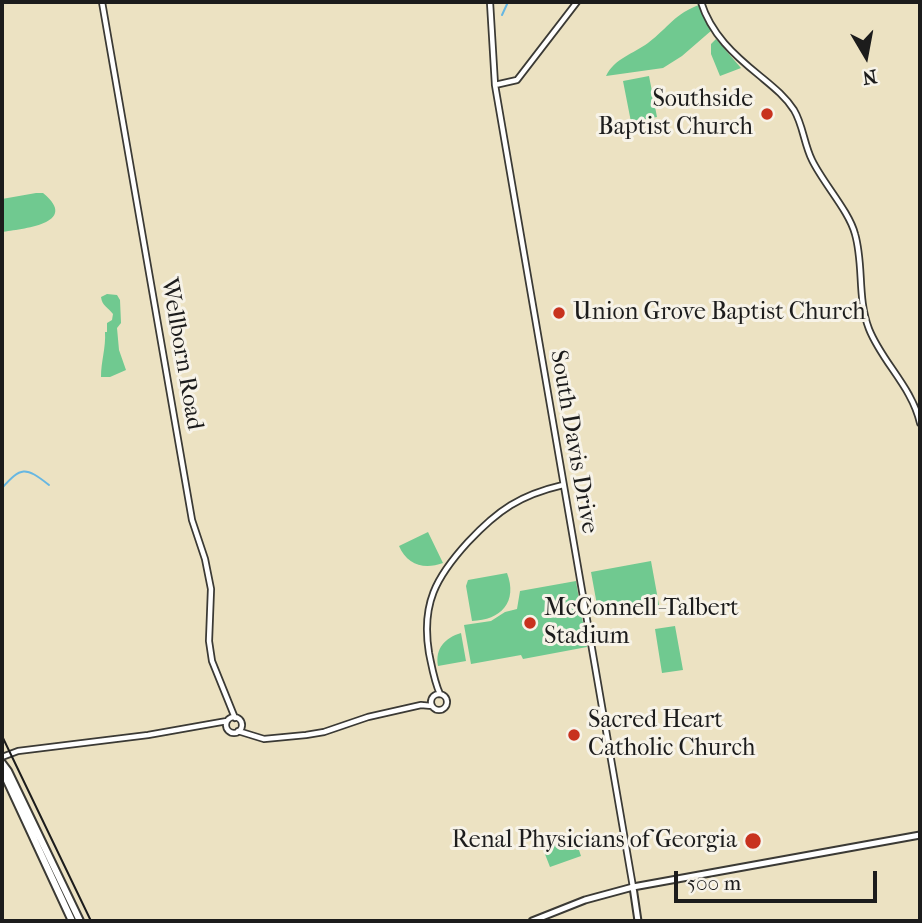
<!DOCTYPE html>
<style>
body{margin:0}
#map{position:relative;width:922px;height:923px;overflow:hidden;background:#ece2c2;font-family:"IM FELL French Canon",serif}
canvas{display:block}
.frame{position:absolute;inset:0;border:4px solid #1c1c1c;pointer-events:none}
.north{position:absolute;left:831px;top:21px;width:70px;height:70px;-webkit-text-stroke:5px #f7f3e8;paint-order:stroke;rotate:170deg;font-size:19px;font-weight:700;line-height:28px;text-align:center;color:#1c1c1c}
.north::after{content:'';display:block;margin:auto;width:24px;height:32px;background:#1c1c1c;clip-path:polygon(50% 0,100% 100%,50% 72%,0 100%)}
.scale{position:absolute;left:674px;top:871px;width:203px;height:32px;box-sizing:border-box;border:4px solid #1c1c1c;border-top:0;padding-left:9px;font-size:21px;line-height:24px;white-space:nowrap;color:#1c1c1c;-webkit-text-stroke:5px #f7f3e8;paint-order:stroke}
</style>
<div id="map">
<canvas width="922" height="923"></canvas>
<div class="frame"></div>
<div class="north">N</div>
<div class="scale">500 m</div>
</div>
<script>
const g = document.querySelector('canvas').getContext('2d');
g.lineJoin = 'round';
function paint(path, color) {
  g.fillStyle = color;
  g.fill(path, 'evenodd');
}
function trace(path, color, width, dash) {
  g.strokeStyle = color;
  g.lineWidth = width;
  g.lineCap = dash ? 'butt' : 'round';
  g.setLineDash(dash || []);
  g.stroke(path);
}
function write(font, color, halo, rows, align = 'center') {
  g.font = font + ' "IM FELL French Canon",serif';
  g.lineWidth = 6;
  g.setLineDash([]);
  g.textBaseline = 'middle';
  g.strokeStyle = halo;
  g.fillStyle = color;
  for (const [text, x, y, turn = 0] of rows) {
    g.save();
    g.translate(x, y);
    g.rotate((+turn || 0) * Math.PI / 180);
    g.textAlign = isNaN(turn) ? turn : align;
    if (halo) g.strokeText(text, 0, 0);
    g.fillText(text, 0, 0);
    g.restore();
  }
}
const green = new Path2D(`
 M701,4L712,30L682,56L663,68L606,76C615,58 633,54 648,43C669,27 674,14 701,4Z
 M716,39L741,68L720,76L711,54V44Z
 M649,76L657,117L631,122L623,81Z
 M36,193H43C81,224 21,229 2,232V199Z
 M107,294L117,295L120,300L121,323L117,328L119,350L126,370L110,377H101C101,361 106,348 105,332H107V323L112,320L113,314C108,307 102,306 101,297Z
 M428,532L443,563C424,570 407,565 399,546Z
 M651,561L659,605L599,616L591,572Z
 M507,573C518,602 501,620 472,621L466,586L468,580Z
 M576,581L587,647L523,659L521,655L471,664L464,625L491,621L505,612L517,609L520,591Z
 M675,626L683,670L662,673L655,629Z
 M461,633L466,661L438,666C435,648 445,638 461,633Z
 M575,838L581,856L550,867L543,849Z`);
const stream = new Path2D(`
 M502,15L508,2
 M2,488C21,467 25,466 49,485`);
const tertiary = new Path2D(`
 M102,2L192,520L205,559L211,589L209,641L212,661L235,718
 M490,2L495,85L633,887
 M701,2C711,34 734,55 760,76C772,86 785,96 794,110C803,125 804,144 812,160C823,183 849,211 855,234C864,265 857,298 869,329C882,362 912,387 920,423
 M495,85L517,80L577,2
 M440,694C434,681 432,667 429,653C421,604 436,577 468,542C498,510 520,495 563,485
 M431 702a8 8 0 1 1 16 0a8 8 0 1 1-16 0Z
 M226 725a8 8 0 1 1 16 0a8 8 0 1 1-16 0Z
 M238,731L264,739L306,735L324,732L368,717L421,705L432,706
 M2,757L18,751L148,735L227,721`);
const secondary = new Path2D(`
 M633,887L638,921
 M532,921L585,900L633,887L920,835`);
const primary = new Path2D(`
 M2,763L8,771L80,921
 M2,770L72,921`);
const rail = new Path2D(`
 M2,736L91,921`);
const markers = [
 [767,114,7,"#c8321e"],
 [559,313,7,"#c8321e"],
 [530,623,7,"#c8321e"],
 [574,735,7,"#c8321e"],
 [753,841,9,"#c8321e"]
];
const poiNames = [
 ["Southside",753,100,"right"],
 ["Baptist Church",753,128,"right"],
 ["Union Grove Baptist Church",573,313],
 ["McConnell-Talbert",544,609],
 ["Stadium",544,637],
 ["Sacred Heart",588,721],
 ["Catholic Church",588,749],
 ["Renal Physicians of Georgia",737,841,"right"]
];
const streetNames = [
 ["Wellborn Road",181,354,80],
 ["South Davis Drive",573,442,80]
];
paint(green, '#70c990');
trace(stream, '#67b7e2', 2);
trace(tertiary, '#3b3a35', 8);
trace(secondary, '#3b3a35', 9);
trace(primary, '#3b3a35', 10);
trace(tertiary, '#fff', 4.5);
trace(secondary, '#fff', 5);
trace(primary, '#fff', 6);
trace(rail, '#1c1c1c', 2);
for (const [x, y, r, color] of markers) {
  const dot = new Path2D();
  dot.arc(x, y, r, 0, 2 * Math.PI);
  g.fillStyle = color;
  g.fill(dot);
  trace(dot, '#f7f3e8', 2.5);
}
write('24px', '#1c1c1c', '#f7f3e8', poiNames, 'left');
write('24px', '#1c1c1c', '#f7f3e8', streetNames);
</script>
